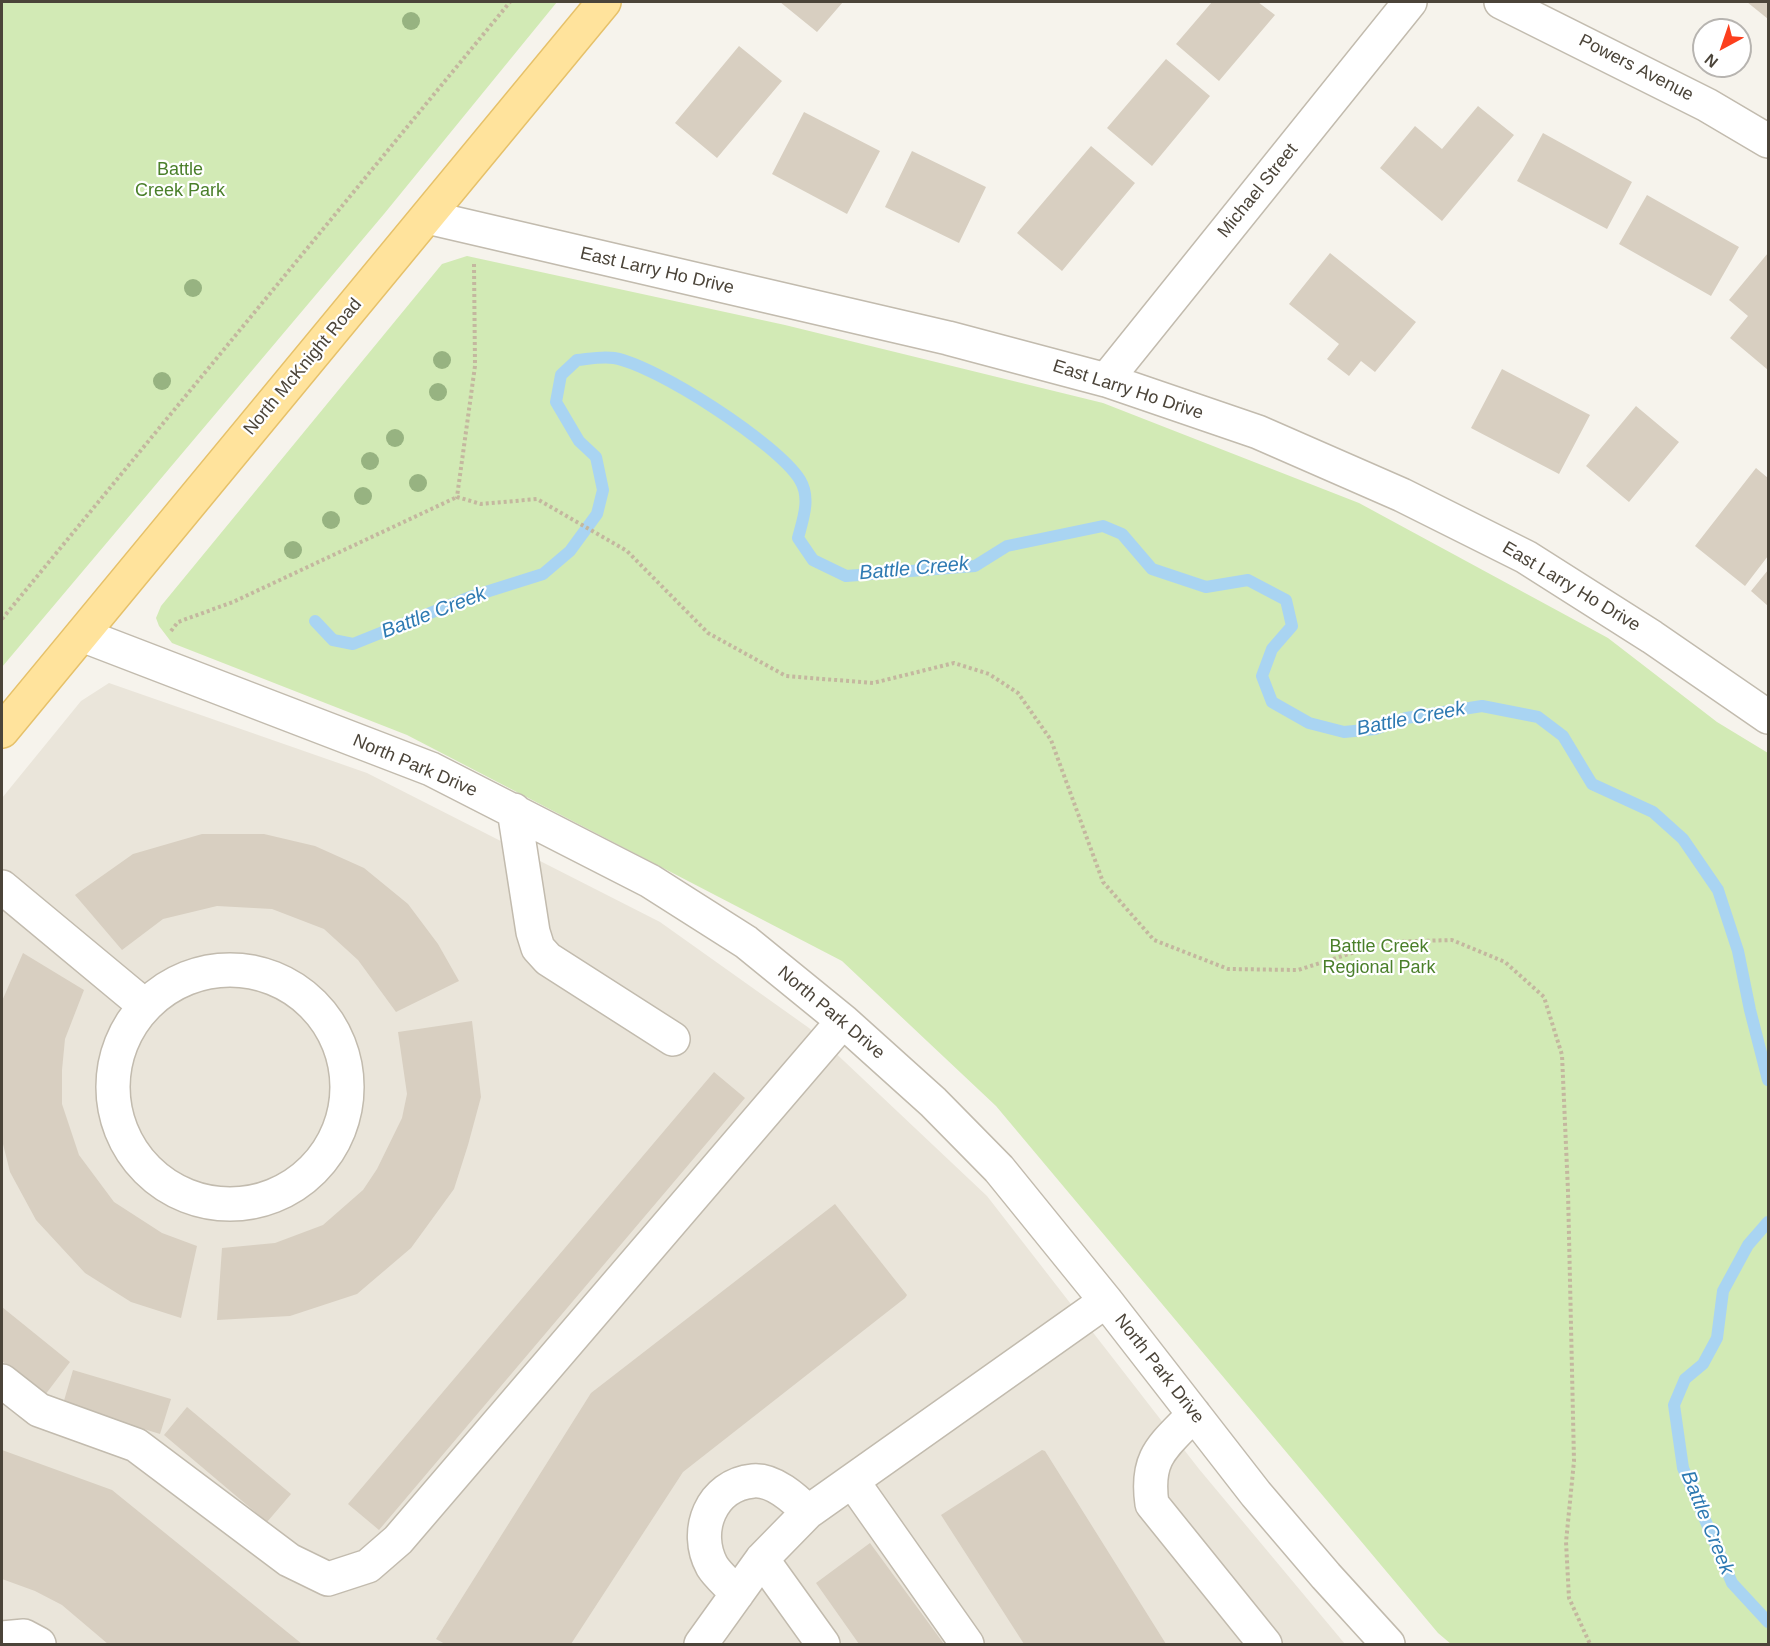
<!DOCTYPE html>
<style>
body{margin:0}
#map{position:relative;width:1770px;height:1646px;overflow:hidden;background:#f6f3ec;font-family:Arial,sans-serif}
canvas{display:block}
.frame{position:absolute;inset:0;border:3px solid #4b4439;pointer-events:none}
.north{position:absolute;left:1692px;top:18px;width:60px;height:60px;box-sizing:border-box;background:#fff;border:2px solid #b7b4b0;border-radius:50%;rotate:220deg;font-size:16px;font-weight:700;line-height:24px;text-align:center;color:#4b4439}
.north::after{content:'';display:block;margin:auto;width:21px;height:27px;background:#fc3f1d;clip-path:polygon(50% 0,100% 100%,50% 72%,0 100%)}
</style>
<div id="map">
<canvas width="1770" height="1646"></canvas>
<div class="frame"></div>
<div class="north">N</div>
</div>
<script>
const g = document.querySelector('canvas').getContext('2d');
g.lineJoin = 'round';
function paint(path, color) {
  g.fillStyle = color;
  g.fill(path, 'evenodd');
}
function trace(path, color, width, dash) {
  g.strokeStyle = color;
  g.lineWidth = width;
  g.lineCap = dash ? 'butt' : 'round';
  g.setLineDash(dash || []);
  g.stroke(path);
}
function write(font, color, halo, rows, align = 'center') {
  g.font = font + ' Arial,sans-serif';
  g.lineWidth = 4.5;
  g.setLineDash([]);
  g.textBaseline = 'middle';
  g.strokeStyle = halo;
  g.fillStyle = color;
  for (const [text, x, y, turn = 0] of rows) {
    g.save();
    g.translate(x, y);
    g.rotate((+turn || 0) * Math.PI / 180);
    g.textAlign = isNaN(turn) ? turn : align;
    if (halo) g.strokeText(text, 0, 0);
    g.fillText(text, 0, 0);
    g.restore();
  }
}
const residential = new Path2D(`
 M109,683L367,773L660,922L809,1028L987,1196L1199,1469L1345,1644H2V798L81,701Z`);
const green = new Path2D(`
 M2,2H557L384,214L2,667Z
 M467,256L785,325L1103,403L1359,503L1608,638L1717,722L1768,753V1644H1451L1438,1633L996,1106L842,961L407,735L172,643L159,626L156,618L161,606L442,264Z`);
const stream = new Path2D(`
 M315,621L333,640L353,644L470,597L543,574L570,551L597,514L603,490L596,457L579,441L556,402L561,375L577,360C588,359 602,356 614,358C656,365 778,444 800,480C811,498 803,519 798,538L813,560L846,576L975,566L1007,546L1103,526L1122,534L1152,569L1206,587L1248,580L1286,600L1292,626L1272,649L1262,676L1272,702L1309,723L1344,732L1375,729L1406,718L1482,706L1538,717L1563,736L1592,784L1653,812L1683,839L1718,890L1738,951L1750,1010L1768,1080
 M1768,1222L1748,1245L1723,1291L1717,1338L1703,1364L1685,1379L1674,1405L1683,1468L1732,1583L1768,1622`);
const building = new Path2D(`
 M780,2H843L817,32Z
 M1212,2H1258L1275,15L1219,81L1176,44Z
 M1747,2H1768V19Z
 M739,46L782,81L717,158L675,123Z
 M1166,59L1210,96L1152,166L1107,128Z
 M1478,106L1514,135L1442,221L1380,168L1415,126L1442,149Z
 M804,112L880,151L847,214L772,174Z
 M1543,133L1632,182L1607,229L1517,181Z
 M1091,146L1135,183L1062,271L1017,233Z
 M912,151L986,187L959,243L885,207Z
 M1647,195L1739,247L1711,296L1619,244Z
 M1330,253L1416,322L1375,372L1361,361L1349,376L1327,359L1339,344L1289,304Z
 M1768,253V370L1730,338L1748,316L1729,300Z
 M1502,369L1590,415L1559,474L1471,428Z
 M1636,406L1679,442L1629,502L1586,466Z
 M1756,468L1768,478V556L1745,586L1695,546Z
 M1768,570V606L1751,591Z
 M202,834H264L315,846L364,868L408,904L438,944L459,981L396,1012L358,960L324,929L272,909L217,906L163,919L122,950L75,895L133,854Z
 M23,953L84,990L65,1039L62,1070V1104L79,1155L114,1202L162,1233L197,1246L181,1318L131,1302L85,1273L36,1220L10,1172L2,1140V1001Z
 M472,1021L481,1097L468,1145L454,1189L411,1248L357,1294L290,1316L217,1320L222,1248L275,1243L323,1225L363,1190L377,1169L402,1118L407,1094L398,1032Z
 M714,1072L745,1098L379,1530L348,1504Z
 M835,1204L907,1295L905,1298L683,1472L571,1644H445L436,1639L591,1393Z
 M2,1307L70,1362L45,1395L2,1361Z
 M73,1370L171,1399L160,1434L63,1404Z
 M187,1407L291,1494L267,1522L164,1435Z
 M2,1450L112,1490L302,1644H108L62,1605L35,1591L2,1579Z
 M1042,1450L1045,1451L1166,1644H1024L941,1515Z
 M870,1543L944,1644H859L816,1583Z`);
const path = new Path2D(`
 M474,264L475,366L457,497L481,504L537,499L627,551L708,633L786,676L873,683L954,663L989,674L1018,693L1051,740L1103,882L1154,940L1228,969L1298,970L1387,942L1452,940L1505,962L1544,997L1562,1055L1568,1191L1574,1461L1566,1542L1569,1598L1590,1644
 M2,619L510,2
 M171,631L178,622L233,602L457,497`);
const minor = new Path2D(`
 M1501,2L1707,105L1768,141
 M427,217L948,338L1106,380L1258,432L1402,495L1526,557L1652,637L1768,717
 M1106,380L1410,2
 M82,635L431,769L650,881L746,942L843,1021L933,1102L999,1169L1106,1301L1256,1494L1326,1576L1388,1644
 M514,810L533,932L538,948L548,959L673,1039
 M2,887L144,1005
 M113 1087a117 117 0 1 1 234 0a117 117 0 1 1-234 0Z
 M2,1381L39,1410L136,1445L289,1560L328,1579L368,1566L398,1540L843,1021
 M1194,1414C1164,1446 1145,1456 1152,1504L1265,1644
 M853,1482L967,1644
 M762,1559L823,1644
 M737,1594C730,1585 718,1576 712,1566C693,1531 711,1485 753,1481C773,1479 795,1499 808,1512
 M2,1638L24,1636L39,1644
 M701,1644L762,1559L808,1512L1106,1301`);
const major = new Path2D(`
 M2,731L604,2`);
const trees = [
 [411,21],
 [193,288],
 [442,360],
 [162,381],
 [438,392],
 [395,438],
 [370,461],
 [418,483],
 [363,496],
 [331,520],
 [293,550]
];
const streetNames = [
 ["Powers Avenue",1636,68,27],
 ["Michael Street",1258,191,-51],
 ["East Larry Ho Drive",657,271,13],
 ["North McKnight Road",303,367,-50],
 ["East Larry Ho Drive",1128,390,18],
 ["East Larry Ho Drive",1571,587,31],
 ["North Park Drive",415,766,23],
 ["North Park Drive",831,1013,40],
 ["North Park Drive",1159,1369,52]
];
const parkNames = [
 ["Battle",180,170],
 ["Creek Park",180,191],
 ["Battle Creek",1379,947],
 ["Regional Park",1379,968]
];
const waterNames = [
 ["Battle Creek",914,569,-5],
 ["Battle Creek",434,613,-21],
 ["Battle Creek",1411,719,-11],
 ["Battle Creek",1707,1523,68]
];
paint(residential, '#eae5da');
paint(green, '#d2eab5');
trace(stream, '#a9d4f2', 12);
paint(building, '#d8cfc1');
trace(minor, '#c2bbae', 36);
trace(major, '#e6c16a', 36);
trace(path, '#c4b79f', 4, [3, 3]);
trace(minor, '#fff', 33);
trace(major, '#ffe39c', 33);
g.fillStyle = '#97b381';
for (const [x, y] of trees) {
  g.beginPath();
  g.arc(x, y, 9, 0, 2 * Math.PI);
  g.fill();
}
write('18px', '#4b4439', '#fff', streetNames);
write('18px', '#4a7f2a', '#fff', parkNames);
write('italic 20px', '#2e7ab2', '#fff', waterNames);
</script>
